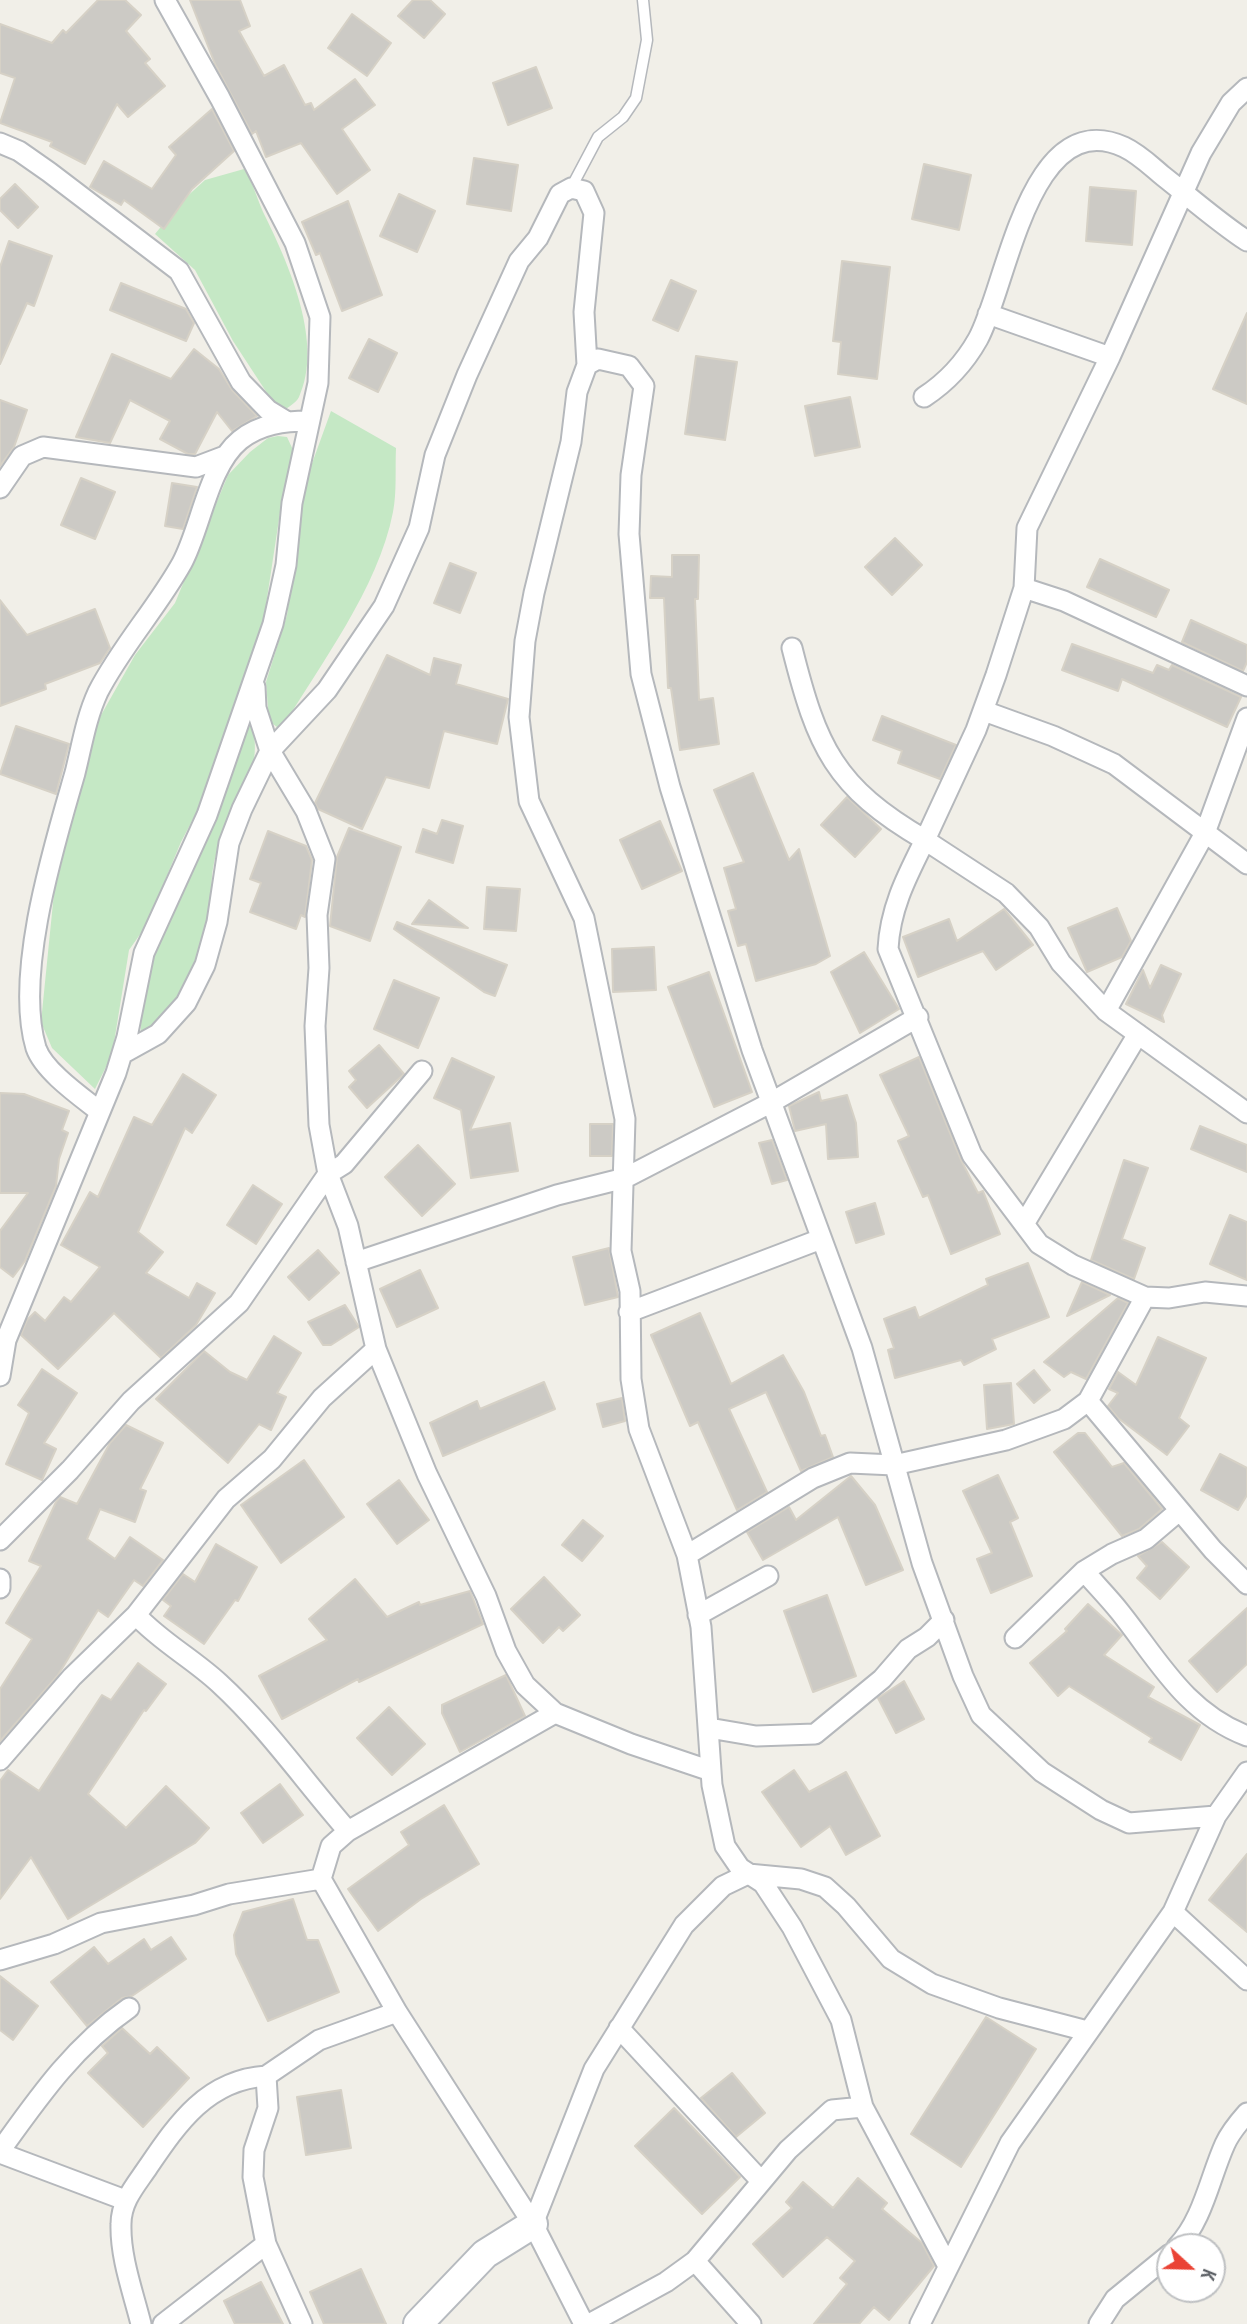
<!DOCTYPE html>
<style>
body{margin:0}
#map{position:relative;width:1247px;height:2324px;overflow:hidden;background:#f1efe8;font-family:"PT Sans Narrow",sans-serif}
canvas{display:block}
.north{position:absolute;left:1156px;top:2233px;width:70px;height:70px;box-sizing:border-box;background:#fff;border:2px solid #bfc1c3;border-radius:50%;rotate:112deg;font-size:19px;font-weight:700;line-height:28px;text-align:center;color:#5f6368}
.north::after{content:'';display:block;margin:auto;width:24px;height:32px;background:#ea4335;clip-path:polygon(50% 0,100% 100%,50% 72%,0 100%)}
</style>
<div id="map">
<canvas width="1247" height="2324"></canvas>
<div class="north">K</div>
</div>
<script>
const g = document.querySelector('canvas').getContext('2d');
g.lineJoin = 'round';
function paint(path, color) {
  g.fillStyle = color;
  g.fill(path, 'evenodd');
}
function trace(path, color, width, dash) {
  g.strokeStyle = color;
  g.lineWidth = width;
  g.lineCap = dash ? 'butt' : 'round';
  g.setLineDash(dash || []);
  g.stroke(path);
}
const green = new Path2D(`
 M244,169C255,186 257,201 266,218C289,265 324,344 299,397C296,403 288,407 283,411L267,393L233,341L195,270L155,234L182,201L205,180Z
 M331,411L396,448C395,469 397,492 393,512C378,589 320,664 281,730L269,721L266,682L287,615L306,480Z
 M278,436L287,437L294,452L283,493L264,618L202,802L181,842L146,926L129,950L112,1055L95,1089L52,1048L41,1022L54,893L96,724L135,655L175,603L228,475L250,452L268,438Z
 M250,717C269,776 228,809 214,863C209,884 214,907 209,928C201,967 178,1014 141,1033L140,1016L154,946L174,913L213,823Z`);
const building = new Path2D(`
 M98,0H125L141,15L126,31L150,59L145,63L165,86L128,117L117,104L85,164L50,146L52,142L0,123L15,78L0,73V24L52,43L63,30L66,33Z
 M190,0H240L250,26L239,31L264,76L284,65L305,105L311,103L314,110L355,79L375,105L342,129L370,170L337,194L301,143L266,157L256,131L252,134L215,64Z
 M413,0H430L445,14L424,38L398,16Z
 M352,14L391,43L367,76L328,48Z
 M536,67L552,108L508,125L493,83Z
 M212,109L234,151L192,189L164,229L124,200L121,205L90,187L104,161L152,189L176,155L169,147Z
 M474,158L518,165L511,211L467,204Z
 M924,164L971,175L959,230L912,219Z
 M15,184L38,207L18,228L0,210V199Z
 M1090,187L1136,191L1132,245L1086,241Z
 M399,194L435,211L417,252L380,236Z
 M348,201L382,295L342,311L320,253L316,255L302,222Z
 M9,241L52,256L34,306L27,303L0,364V267Z
 M842,261L890,267L877,379L838,374L841,342L833,341Z
 M671,280L696,291L678,331L653,320Z
 M121,283L186,309L194,323L186,341L110,310Z
 M1247,313V404L1213,389Z
 M369,339L397,353L378,392L349,378Z
 M194,349L219,369L232,390L257,416L232,431L217,412L195,454H188L160,439L170,421L130,400L110,443L76,437L112,354L171,379Z
 M696,356L737,362L725,440L685,434Z
 M850,397L860,447L815,456L805,406Z
 M0,400L27,410L14,447L0,466Z
 M81,478L115,492L95,539L61,525Z
 M172,483L197,487L183,529L165,526Z
 M895,538L922,565L892,595L865,567Z
 M672,555H699L698,599H695L699,700L713,698L719,744L680,750L671,688H668L664,598H650L651,576L672,577Z
 M1100,559L1169,590L1156,617L1087,587Z
 M450,563L476,573L460,613L434,603Z
 M0,600L27,635L95,609L110,648L100,663L45,684L46,689L0,706Z
 M1191,620L1247,645V662L1243,671L1182,642Z
 M1072,644L1153,673L1157,665L1169,670L1172,665L1241,697L1227,727L1122,679L1118,691L1062,670Z
 M387,655L430,675L434,658L461,665L456,684L508,699L497,744L444,731L429,788L386,777L362,829L318,809L315,803Z
 M882,716L956,745L940,779L898,763L902,751L873,740Z
 M16,726L69,744L56,794L0,774Z
 M753,773L789,860L799,849L830,956L816,964L756,981L746,944L738,946L728,911L736,909L724,868L744,862L714,790Z
 M847,797L881,829L855,857L821,825Z
 M442,820L463,826L453,863L416,852L423,829L437,834Z
 M660,821L682,871L642,889L620,840Z
 M349,828L401,847L370,941L330,926L337,857Z
 M268,831L306,846L312,860L305,917L301,915L296,929L250,912L261,883L250,879Z
 M487,887L520,889L516,931L484,929Z
 M429,900L468,928L412,924Z
 M1117,908L1131,941L1122,957L1087,972L1068,928Z
 M1004,909L1033,945L996,970L983,951L918,977L903,937L949,919L957,941Z
 M397,922L507,965L495,996L484,992L394,929Z
 M654,947L656,990L613,992L612,949Z
 M864,952L899,1009L860,1033L831,972Z
 M1161,965L1181,974L1162,1015L1164,1022L1126,1004L1143,970L1150,988Z
 M709,972L752,1092L714,1107L668,987Z
 M394,980L439,998L418,1048L374,1029Z
 M379,1045L404,1074L367,1108L349,1087L356,1080L349,1071Z
 M919,1057L961,1160L978,1193L983,1191L1000,1234L951,1254L928,1195L923,1197L898,1141L909,1136L880,1075Z
 M452,1058L494,1077L470,1130L510,1123L518,1171L471,1178L461,1110L434,1098Z
 M183,1074L216,1095L192,1133L185,1128L138,1232L163,1252L146,1273L189,1298L197,1283L215,1293L196,1325L161,1358L114,1313L58,1369L21,1335L27,1320L35,1312L45,1321L64,1297L71,1302L100,1267L61,1245L90,1192L98,1197L134,1117L152,1125Z
 M819,1092L821,1101L847,1095L856,1123L858,1157L828,1159L826,1124L795,1131L789,1106Z
 M0,1093L24,1094L69,1111L62,1130L68,1133L59,1159L56,1186L25,1261L13,1277L0,1267V1231L28,1193H0Z
 M590,1124H613L612,1156H590Z
 M1200,1126L1247,1145V1172L1191,1149Z
 M772,1140L787,1180L772,1184L759,1143Z
 M418,1145L455,1184L422,1216L385,1177Z
 M1124,1160L1148,1168L1122,1239L1145,1248L1134,1279L1091,1260Z
 M253,1185L282,1204L256,1244L227,1225Z
 M875,1203L884,1234L856,1243L846,1212Z
 M1230,1215L1247,1222V1280L1210,1264Z
 M609,1248L618,1297L585,1305L573,1257Z
 M318,1250L339,1273L309,1300L288,1277Z
 M1028,1263L1049,1317L992,1339L996,1349L964,1365L961,1360L895,1378L888,1350L894,1348L884,1319L915,1307L919,1318L988,1285L986,1279Z
 M420,1270L438,1308L397,1327L380,1289Z
 M1082,1282L1110,1295L1067,1316Z
 M1118,1298L1128,1303L1086,1379L1071,1372L1064,1377L1044,1362Z
 M345,1305L359,1327L331,1345H323L308,1322Z
 M700,1313L731,1384L783,1355L804,1392L821,1436L825,1435L833,1457L801,1471L766,1392L729,1409L767,1492L737,1510L698,1422L690,1426L651,1335Z
 M274,1336L301,1353L277,1393L286,1397L271,1430L259,1424L228,1463L156,1399L204,1351L230,1372L247,1380Z
 M1158,1337L1206,1358L1179,1418L1189,1426L1167,1455L1118,1418L1108,1406L1118,1393L1109,1389L1118,1372L1136,1385Z
 M42,1369L77,1393L44,1443L56,1449L42,1480L6,1464L29,1413L18,1405Z
 M1034,1370L1050,1390L1034,1403L1017,1384Z
 M544,1382L555,1409L443,1456L430,1423L477,1401L480,1409Z
 M1011,1383L1014,1424L987,1429L984,1385Z
 M622,1398L625,1421L603,1427L597,1404Z
 M126,1425L163,1443L140,1489L146,1491L135,1522L100,1509L87,1539L115,1559L130,1537L163,1560L143,1586L134,1580L108,1617L98,1610L58,1675L0,1741V1689L32,1639L6,1623L41,1566L29,1561L56,1502L60,1497L77,1504L110,1443Z
 M1078,1433H1085L1112,1467L1124,1463L1162,1509L1139,1529L1122,1536L1054,1452Z
 M1220,1454L1247,1468V1495L1238,1510L1201,1490Z
 M304,1460L344,1517L281,1563L241,1505Z
 M998,1475L1018,1518L1010,1522L1032,1576L991,1593L977,1559L992,1553L963,1491Z
 M851,1476L875,1505L903,1570L866,1585L838,1517L763,1560L747,1532L789,1507L796,1520Z
 M399,1480L429,1520L397,1544L367,1504Z
 M583,1520L603,1536L582,1561L562,1545Z
 M1162,1542L1189,1567L1160,1599L1137,1578L1147,1566L1138,1556Z
 M216,1544L257,1567L238,1601L235,1600L204,1644L164,1616L171,1606L163,1600L183,1574L195,1582Z
 M544,1577L580,1615L563,1631L559,1627L543,1643L511,1609Z
 M355,1579L387,1617L419,1602L420,1605L470,1591L483,1624L359,1682L358,1679L282,1719L259,1676L327,1640L309,1619Z
 M827,1595L856,1676L813,1692L784,1611Z
 M1088,1604L1122,1635L1104,1655L1154,1687L1148,1697L1200,1725L1181,1760L1149,1742L1152,1738L1069,1686L1058,1696L1030,1663L1067,1631L1065,1629Z
 M1247,1608V1664L1217,1692L1189,1661Z
 M138,1663L166,1684L146,1711L144,1710L88,1794L126,1828L166,1786L209,1828L195,1843L68,1919L31,1857L0,1899V1781L8,1770L39,1791L102,1695L111,1700Z
 M506,1675L525,1716L460,1752L442,1713V1705Z
 M904,1681L924,1719L896,1733L878,1698Z
 M389,1707L425,1744L392,1775L357,1738Z
 M794,1770L809,1792L846,1772L880,1836L846,1855L830,1826L801,1847L762,1792Z
 M280,1784L303,1815L263,1843L241,1813Z
 M444,1805L479,1864L421,1899L378,1931L348,1889L409,1845L401,1832Z
 M1247,1854V1932L1209,1900Z
 M293,1899L307,1940H318L339,1992L268,2021L236,1954L234,1935L243,1912Z
 M171,1937L186,1959L132,1996L122,1998L87,2026L51,1982L94,1947L108,1964L144,1939L151,1950Z
 M0,1976L38,2006L13,2040L0,2030Z
 M986,2017L1036,2049L961,2167L911,2134Z
 M122,2028L150,2054L157,2047L189,2078L143,2127L88,2073L108,2053L102,2046Z
 M732,2073L765,2113L736,2137L701,2098Z
 M341,2090L351,2148L306,2155L297,2097Z
 M674,2108L740,2177L702,2214L635,2146Z
 M858,2178L887,2203L882,2209L922,2243L934,2266L889,2320L874,2307L859,2324H814L847,2284L840,2278L855,2261L827,2237L783,2277L753,2244L792,2208L786,2202L803,2182L833,2208Z
 M361,2269L386,2324H324L310,2292Z
 M261,2282L283,2324H235L224,2301Z`);
const lane = new Path2D(`
 M571,188L598,137L623,117L636,98L647,40L643,0`);
const street = new Path2D(`
 M1247,88L1231,103L1201,153L1110,357L1027,528L1024,588L996,675L976,730L925,840L1006,893L1039,927L1061,963L1106,1011L1247,1113
 M0,143L19,151L49,172L179,271L241,382L268,410L286,421
 M988,314L1110,357
 M924,397C947,382 964,364 978,339C1007,287 1029,104 1124,147C1139,154 1151,166 1163,176C1191,198 1218,222 1247,241
 M0,488L22,456L43,447L196,467L225,456
 M1024,588L1064,601L1247,686
 M792,648C817,747 834,787 925,840C907,876 890,908 888,949L972,1155L1039,1244L1073,1265L1145,1297L1169,1298L1205,1292L1247,1296
 M255,687L256,708L270,751L306,811L325,859L317,915L319,968L315,1026L319,1125L328,1174L348,1226L376,1349L427,1474L486,1596L506,1651L525,1685L555,1713L631,1744L711,1771
 M984,711L1053,736L1114,764L1247,864
 M1106,1011L1205,833L1247,718
 M122,1054L158,1034L186,1003L205,965L217,922L229,843L242,809L270,751L327,690L384,606L419,528L435,455L467,375L519,261L538,238L560,194L571,188L584,191L594,213L584,312L587,365
 M99,1111C80,1096 44,1071 36,1048C14,974 54,846 75,773C82,745 86,718 98,692C121,647 157,608 182,563C201,528 208,466 240,440C260,424 284,421 309,421
 M1024,1224L1138,1034
 M356,1262L557,1195L625,1178L772,1102L918,1017
 M629,1312L821,1239
 M0,1376L6,1340L116,1073L127,1037L144,953L207,815L273,624L286,565L292,503L318,383L320,317L295,243L220,98L165,0
 M1088,1401L1213,1550L1247,1584
 M0,1540L70,1470L131,1401L239,1303L328,1174L344,1164L422,1071
 M687,1555L813,1478L850,1463L894,1465L1006,1440L1064,1419L1088,1401L1145,1297
 M1084,1571C1096,1585 1109,1598 1120,1612C1159,1661 1185,1712 1247,1736
 M0,1579V1588
 M136,1615C161,1642 192,1658 219,1683C267,1727 305,1782 348,1831
 M698,1615L768,1576
 M1015,1638L1084,1571L1112,1554L1146,1539L1179,1511
 M555,1713L348,1831L331,1846L321,1879L397,2012L533,2224L584,2324
 M709,1728L756,1736L815,1734L882,1679L908,1649L927,1637L944,1620
 M0,1760L72,1677L136,1615L226,1499L272,1459L322,1398L376,1349
 M1173,1912L1247,1980
 M0,1960L54,1944L101,1923L194,1905L229,1894L321,1879
 M619,2028L761,2181
 M0,2151C38,2098 74,2046 129,2008
 M0,2153L125,2200
 M533,2224L594,2069L684,1925L723,1886L748,1874L801,1879L825,1887L846,1906L891,1959L932,1984L999,2008L1087,2031
 M1177,2247C1203,2220 1210,2177 1225,2144C1230,2133 1239,2122 1247,2113
 M695,2261L751,2324
 M948,2266L863,2107L841,2020L792,1927L763,1883L740,1868L725,1846L712,1785L701,1627L687,1555L639,1429L631,1379L630,1291L621,1251L625,1119L584,918L529,801L519,717L525,641L534,593L571,442L577,392L587,365L598,359L629,366L644,386L631,475L629,534L641,674L670,787L752,1050L862,1348L922,1563L963,1676L981,1715L1042,1772L1101,1810L1129,1823L1216,1816
 M141,2324C133,2292 120,2257 121,2224C121,2201 136,2185 148,2167C178,2123 207,2080 266,2076
 M163,2324L266,2244
 M302,2324L266,2244L253,2177L254,2150L268,2108L266,2076L319,2040L397,2012
 M589,2324L666,2282L695,2261L788,2150L832,2110L863,2107
 M920,2324L1010,2143L1173,1912L1216,1816L1247,1772
 M1099,2324L1115,2299L1170,2254`);
const secondary = new Path2D(`
 M418,2324L485,2254L533,2224`);
paint(green, '#c5e8c5');
paint(building, '#cccac5');
trace(building, '#d6d1c6', 2);
trace(lane, '#b5b8bc', 13);
trace(street, '#b5b8bc', 23);
trace(secondary, '#b6babf', 32);
trace(lane, '#fff', 10);
trace(street, '#fff', 19);
trace(secondary, '#fff', 28);
</script>
